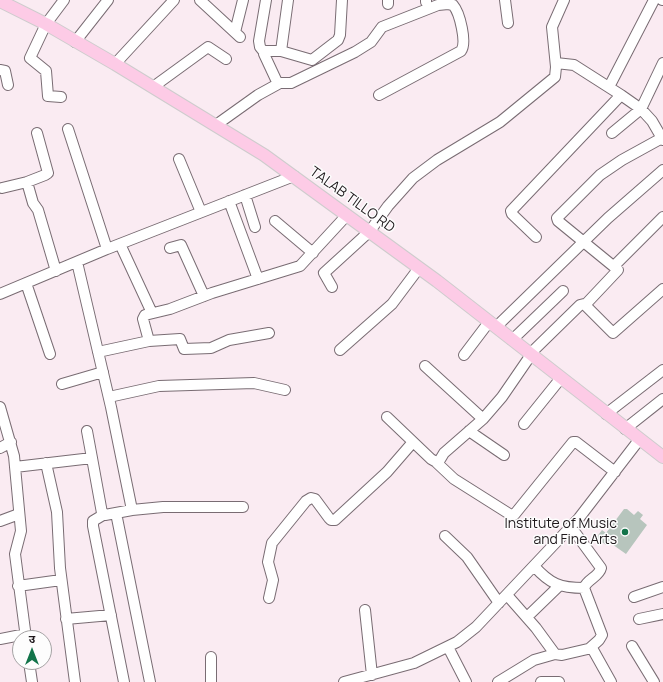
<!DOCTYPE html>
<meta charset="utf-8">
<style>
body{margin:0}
#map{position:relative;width:663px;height:682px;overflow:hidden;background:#faebf2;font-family:Manrope,"Noto Sans Devanagari",sans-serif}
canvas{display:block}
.north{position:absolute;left:12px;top:630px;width:40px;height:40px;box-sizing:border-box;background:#fdfdfd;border:1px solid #a4a2a3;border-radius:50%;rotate:0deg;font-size:11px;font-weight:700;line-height:16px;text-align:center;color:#1f191c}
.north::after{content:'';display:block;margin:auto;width:14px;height:18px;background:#12744a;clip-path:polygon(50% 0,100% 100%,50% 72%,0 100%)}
</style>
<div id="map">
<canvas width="663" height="682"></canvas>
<div class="north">उ</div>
</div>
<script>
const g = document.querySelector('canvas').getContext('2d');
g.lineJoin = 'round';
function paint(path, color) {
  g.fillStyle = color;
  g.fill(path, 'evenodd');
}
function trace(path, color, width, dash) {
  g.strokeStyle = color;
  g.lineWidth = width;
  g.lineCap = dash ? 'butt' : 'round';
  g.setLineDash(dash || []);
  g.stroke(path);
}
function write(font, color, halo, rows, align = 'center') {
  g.font = font + ' Manrope,sans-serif';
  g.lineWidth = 3;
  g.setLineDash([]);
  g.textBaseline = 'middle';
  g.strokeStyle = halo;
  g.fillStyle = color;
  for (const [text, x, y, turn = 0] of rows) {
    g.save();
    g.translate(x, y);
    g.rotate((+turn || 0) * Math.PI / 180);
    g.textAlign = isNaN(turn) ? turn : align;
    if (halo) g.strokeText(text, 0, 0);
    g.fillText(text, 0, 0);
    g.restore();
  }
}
const building = new Path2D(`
 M624,509H627L634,515L638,511L643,515L640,519L647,525L626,554L609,542L606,545L596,538L602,530L606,533Z`);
const minor = new Path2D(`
 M200,0L240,37
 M388,0V4
 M426,0V2
 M505,0L508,23
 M662,0H663
 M235,32L243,0
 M75,42L108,0
 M281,51L288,0
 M264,52L260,47L259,41L266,0
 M556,63L574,65L621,95L641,109L652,121L663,140
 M115,64L174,0
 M0,70L5,71L8,85
 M278,83H291L355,52L371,42L382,27L438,5L448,4L453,5C460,13 467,43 461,51L379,95
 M153,87L208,47L226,59
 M609,87L654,0
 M61,97L48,96L46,71L30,58L46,24L64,0
 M216,125L258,95L278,84L264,54L265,51H281L312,60L338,40L340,35L342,0
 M68,129L107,249
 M37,133L48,173L45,175L27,182L33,203L38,210L56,271
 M612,133L641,109L663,63
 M179,159L201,212
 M2,188L27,182
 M245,195L255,227
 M229,201L258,279
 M275,221L313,253
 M536,237L512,214L511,211L621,95
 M120,244L152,313
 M170,248L181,245L204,296
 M77,262L111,407L132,510
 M614,266L663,217
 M26,283L50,354
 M332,287L324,273L370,231L388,206L413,178L437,160L500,122L555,77L556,67L552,27L564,0
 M0,294L107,249L294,176
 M585,305L618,270L558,221L557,218L600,175L622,160L662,138
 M496,327L608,218L663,170
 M512,340L563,291
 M149,341L180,339L184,349L211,348L229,340L269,333
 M340,350L392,304L419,268
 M98,352L149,341L143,319L145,315L170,309L212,293L300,266L347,215
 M464,355L489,322
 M425,366L483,419
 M62,384L103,372
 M109,397L159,386L254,383L285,390
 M0,407L14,456L21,531L15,554L26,638
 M606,414L663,370
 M387,417L431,459L438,463L444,453L483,419L502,397L535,349L580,305L584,304L613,333L663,289
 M524,424L561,378
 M625,429L663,399
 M87,431L92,458
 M469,431L504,455
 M0,448L11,442
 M46,463L57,512L60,568L75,682
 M437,463L454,479L511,515H514L573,442H576L615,472
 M15,467L92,458L102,513L105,515L132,510L163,507H243
 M116,513L150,682
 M103,515L93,521V526L124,682
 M0,521L19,514
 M571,527L601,568C599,577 587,579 584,588L602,635L599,640L590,648
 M445,536L467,557L499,603
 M534,566C550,584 560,588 584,588
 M18,586L61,580
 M507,595L536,628L555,654L562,655L592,648L611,682
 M634,597L663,587
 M269,598L273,580L268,562L272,543L306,501L311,498L315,499L329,518L331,520H335L387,472L413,442
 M365,610L372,675
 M527,617L559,586
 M66,619L111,615
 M639,619L663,614
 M0,639L26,634
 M632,646L654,682
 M448,647L466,682
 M211,657V682
 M29,662L32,682
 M344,682L414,663L457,642L476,627L579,518L639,440
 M498,682L534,660L555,654
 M541,682H559`);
const major = new Path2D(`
 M0,1L46,24L115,64L264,155L437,281L663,457`);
const markers = [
 [625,532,4,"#12744a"]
];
const streetNames = [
 ["TALAB TILLO RD",352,200,36]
];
const poiNames = [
 ["Institute of Music",617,524],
 ["and Fine Arts",617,540]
];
paint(building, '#b7c5bd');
trace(minor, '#796c73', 12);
trace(major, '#cecccd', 14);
trace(minor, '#fff', 10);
trace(major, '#fdcbe6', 12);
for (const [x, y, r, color] of markers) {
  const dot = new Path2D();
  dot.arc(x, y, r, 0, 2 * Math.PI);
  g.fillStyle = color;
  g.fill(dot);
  trace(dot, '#fdfdfd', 1.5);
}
write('14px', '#1f191c', '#fdfdfd', streetNames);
write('14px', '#1f191c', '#fdfdfd', poiNames, 'right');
</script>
